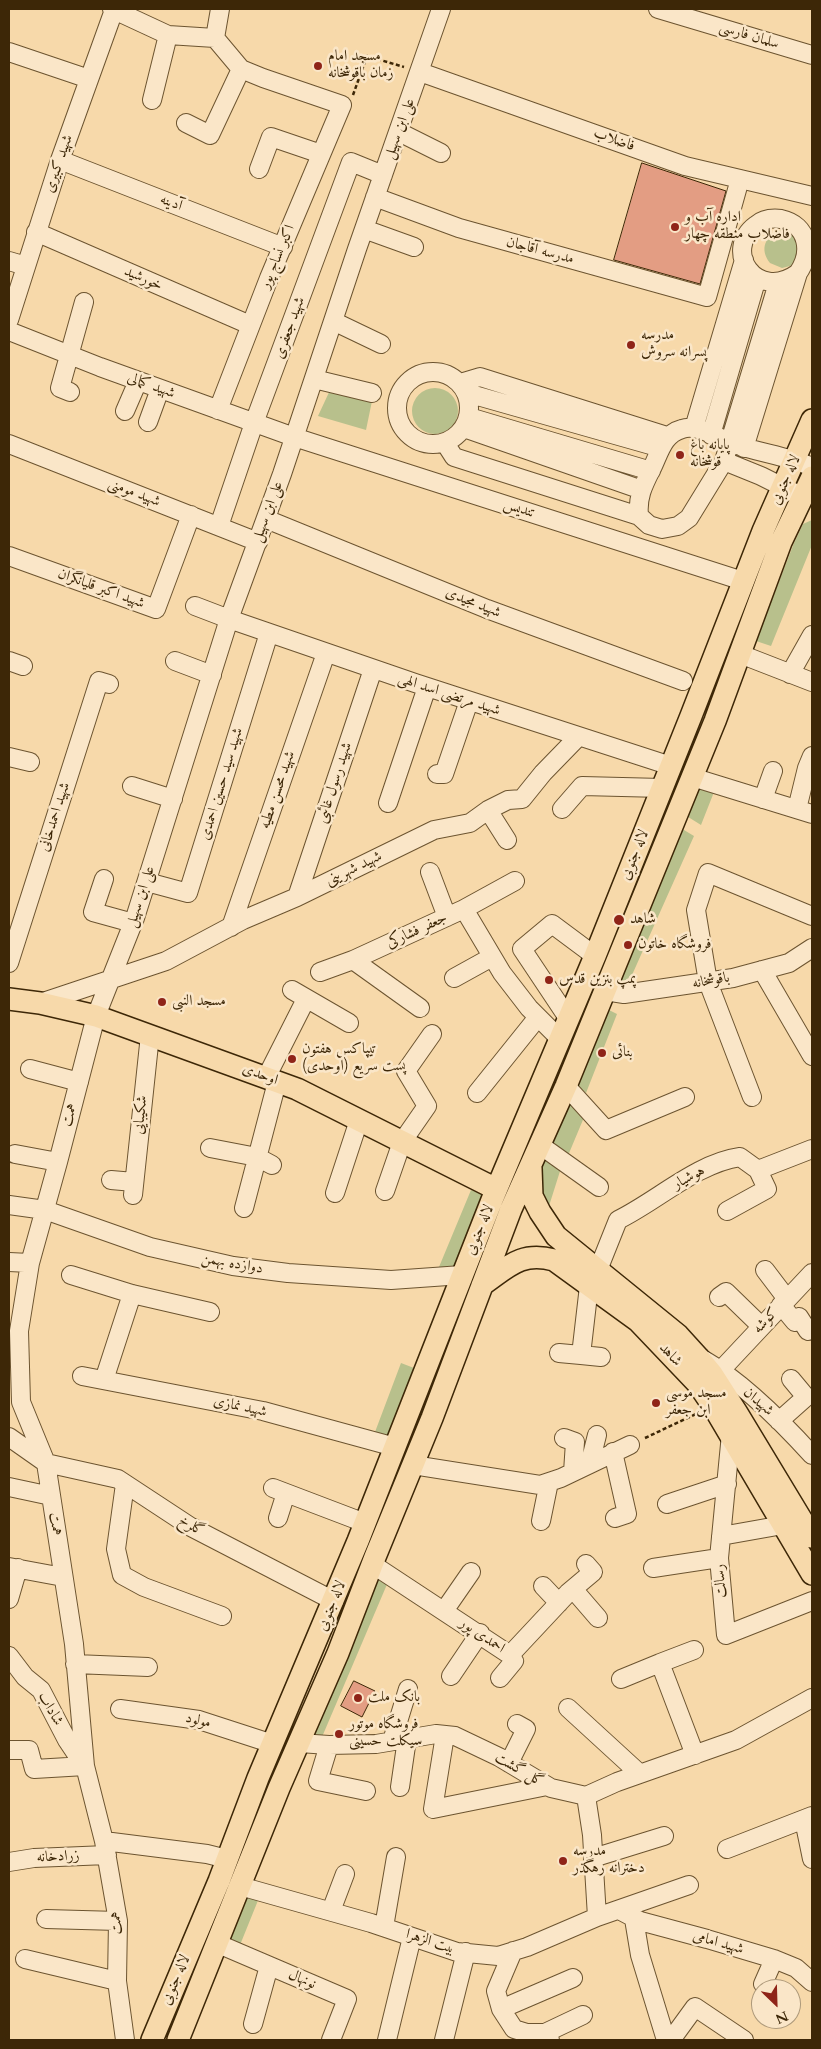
<!DOCTYPE html>
<meta charset="utf-8">
<style>
body{margin:0}
#map{position:relative;width:821px;height:2049px;overflow:hidden;background:#f7d9aa;font-family:Cardo,serif}
canvas{display:block}
.frame{position:absolute;inset:0;border:10px solid #3d2707;pointer-events:none}
.north{position:absolute;left:751px;top:1979px;width:50px;height:50px;box-sizing:border-box;background:#fae6c8;border:1px solid #ae9a7b;border-radius:50%;rotate:156deg;font-size:14px;font-weight:700;line-height:20px;text-align:center;color:#3d2707}
.north::after{content:'';display:block;margin:auto;width:18px;height:22px;background:#8f2418;clip-path:polygon(50% 0,100% 100%,50% 72%,0 100%)}
</style>
<div id="map">
<canvas width="821" height="2049"></canvas>
<div class="frame"></div>
<div class="north">N</div>
</div>
<script>
const g = document.querySelector('canvas').getContext('2d');
g.lineJoin = 'round';
function paint(path, color) {
  g.fillStyle = color;
  g.fill(path, 'evenodd');
}
function trace(path, color, width, dash) {
  g.strokeStyle = color;
  g.lineWidth = width;
  g.lineCap = dash ? 'butt' : 'round';
  g.setLineDash(dash || []);
  g.stroke(path);
}
function write(font, color, halo, rows, align = 'center') {
  g.font = font + ' Cardo,Amiri,serif';
  g.lineWidth = 5;
  g.setLineDash([]);
  g.textBaseline = 'middle';
  g.strokeStyle = halo;
  g.fillStyle = color;
  for (const [text, x, y, turn = 0] of rows) {
    g.save();
    g.translate(x, y);
    g.rotate((+turn || 0) * Math.PI / 180);
    g.textAlign = isNaN(turn) ? turn : align;
    if (halo) g.strokeText(text, 0, 0);
    g.fillText(text, 0, 0);
    g.restore();
  }
}
const green = new Path2D(`
 M782,230L794,233L801,243L794,265L782,268L770,263C759,249 765,235 782,230Z
 M331,388L372,401L366,430L318,416Z
 M412 411a23 23 0 1 1 46 0a23 23 0 1 1-46 0Z
 M812,520V545L771,646L756,641L794,543L803,524Z
 M695,784L714,792L701,825L685,815Z
 M679,827L694,836L628,984L617,980Z
 M605,1008L617,1014L586,1093L575,1084Z
 M570,1097L585,1115L567,1158L548,1143Z
 M545,1155L561,1168L549,1206C536,1183 533,1181 545,1155Z
 M471,1190L487,1196L456,1268L439,1267Z
 M401,1363L414,1368L388,1437L375,1432Z
 M375,1574L388,1582L322,1737L308,1738Z
 M244,1893L259,1898L240,1945L226,1940Z`);
const building = new Path2D(`
 M642,163L726,191L700,284L614,260Z
 M354,1681L375,1691L362,1717L341,1706Z`);
const path = new Path2D(`
 M353,95L367,56L404,67
 M645,1438L696,1414`);
const minor = new Path2D(`
 M112,9L168,35L215,38L241,69L263,78L342,105L269,278L218,410
 M658,9L812,55
 M215,38L220,9
 M9,52L89,79
 M420,72L685,166L812,196
 M152,100L168,35
 M186,123L210,135L241,69
 M399,132L441,153
 M60,160L283,247
 M259,169L271,137L321,154
 M375,197L459,228L707,297L740,179
 M364,229L414,247
 M36,232L250,325
 M9,261L26,266
 M9,320L60,160L114,10
 M333,321L381,344
 M9,331L100,367L294,437L743,581
 M397 408a36 36 0 1 1 72 0a36 36 0 1 1-72 0Z
 M314,379L372,393
 M460,383L480,377L667,436
 M70,392L60,388L84,302
 M467,393L661,448
 M125,411L138,381
 M469,417L651,471
 M148,422L160,389
 M464,428L642,490
 M694,428L744,260
 M711,435L757,278
 M445,443L454,457L639,516L649,525L662,529L678,526L689,518L724,461L778,283
 M9,444L258,542
 M744,448L798,273C812,253 809,225 781,219C773,218 763,219 756,225C722,250 756,303 798,273
 M724,461L761,476L793,492
 M639,516C637,496 644,484 653,466C660,451 664,434 682,429C696,424 715,436 729,442C756,453 786,455 812,467
 M266,519L487,609L683,681
 M219,526L254,423L351,162L383,175
 M9,556L156,609L191,515
 M195,606L229,619L415,683L671,766
 M740,654L812,682
 M9,661L23,666
 M175,661L212,675
 M790,674L812,635
 M9,757L30,762
 M437,774H444L469,701
 M692,777L812,814
 M132,786L173,799
 M763,799L773,771
 M388,803L427,687
 M562,809L582,786L662,788
 M797,809L807,768L812,756
 M488,810L507,840
 M430,872L447,917
 M104,879L93,912L133,923
 M147,882L188,893L269,633
 M297,897L373,669
 M464,909L515,881
 M231,927L326,653
 M9,963L99,681L109,684
 M762,970L812,1056
 M320,972L353,960
 M454,978L492,957
 M292,990L349,1023
 M605,991L624,994L733,978L789,963L812,948
 M40,1003L166,961L243,920L297,897L434,830L470,823L488,810L508,800L522,799L543,773L578,737
 M420,1008L353,960L464,909L502,973L529,1008L560,1039
 M568,1018L522,949L552,924L595,956
 M30,1069L79,1082
 M266,1078L306,999
 M566,1086L606,1130L685,1097
 M477,1093L538,1017
 M752,1097L708,982L696,910L708,873L812,916
 M540,1145L599,1187
 M210,1148L257,1157L272,1165
 M15,1154L58,1162
 M111,1180L134,1182
 M385,1191L402,1142L427,1106L406,1071L432,1034
 M335,1193L359,1120
 M133,1195L150,1035
 M9,1205L45,1210L150,1247L233,1266L288,1273L391,1280L462,1275
 M244,1208L277,1082
 M727,1211L767,1189L758,1170
 M9,1262L30,1263
 M765,1270L787,1299
 M71,1275L132,1294L210,1312
 M719,1297L726,1292L761,1326
 M781,1305L795,1322L799,1317L808,1331
 M559,1353L581,1355L589,1286L598,1270L618,1220C657,1201 697,1163 740,1157L758,1170L812,1149
 M581,1355L601,1357
 M704,1360C742,1382 782,1422 812,1455
 M721,1370L812,1273
 M82,1376L263,1411L395,1447
 M104,1380L132,1294
 M779,1421L806,1397L791,1379
 M731,1434L719,1558L726,1635L812,1601
 M9,1437L46,1463L118,1479L191,1527L334,1601
 M564,1438L575,1442L573,1472
 M613,1452L627,1514L615,1518
 M590,1463L597,1435
 M413,1465L540,1485L561,1478L630,1445
 M125,1484L116,1549L122,1575L144,1587L222,1616
 M9,1487L51,1496
 M273,1488L365,1523
 M667,1504L727,1484
 M278,1518L286,1493
 M541,1521L549,1482
 M721,1536L783,1525
 M372,1564L510,1655L568,1593L593,1572L586,1564
 M9,1567L63,1577
 M653,1568L719,1558
 M543,1586L559,1603
 M573,1589L598,1618
 M9,1599L18,1568
 M444,1611L471,1572
 M9,1656L25,1677L41,1690L67,1740L83,1764
 M660,1663L694,1650
 M75,1664L148,1667
 M451,1676L480,1633
 M500,1678L514,1661L510,1655
 M621,1679L660,1663L695,1755
 M568,1708L640,1774
 M120,1709L199,1720L273,1744
 M445,1735L433,1809L547,1786
 M392,1741L408,1689
 M299,1743L329,1745L376,1744L436,1734L455,1736L499,1757L551,1788L586,1796L617,1782L736,1740L812,1698
 M329,1745L318,1781L366,1791
 M9,1750H29L34,1769L85,1766
 M509,1763L526,1729L517,1724
 M400,1787L407,1739
 M586,1796L592,1835L597,1917
 M804,1820L812,1859
 M104,1841L207,1854L227,1859
 M727,1849L812,1816
 M593,1858L664,1836
 M9,1862L34,1858L107,1855
 M240,1886L371,1923L457,1952L498,1956L527,1947L597,1917L689,1885
 M619,1910L640,1921L707,1939L774,1959L796,1968L812,1982
 M331,1911L345,1874
 M46,1919L118,1921
 M634,1919L640,1955L666,2040
 M384,1927L396,1857
 M216,1943L347,1999L331,2040
 M513,1951L496,1991L501,2009L514,2029L527,2033H545L550,2040
 M25,1959L117,1981
 M763,1984L774,1959
 M501,2009L573,1978
 M253,2024L269,1966
 M545,2033L583,2015
 M125,2040L117,1981L118,1921L104,1841L85,1766L74,1644L46,1463L21,1402L19,1331L30,1263L58,1162L96,1016L135,918L229,619L282,474L357,249L441,9
 M387,2040L412,1937
 M444,2040L466,1952
 M671,2040L695,2007L744,2040`);
const major = new Path2D(`
 M9,999L40,1003L96,1016L297,1089L496,1189
 M531,1168L532,1196L540,1212L556,1236L678,1335L698,1357L712,1374L737,1413L812,1537
 M482,1285C508,1267 521,1251 554,1260L638,1321L698,1384L713,1406L812,1574
 M152,2040L219,1881L258,1778L358,1541L492,1200L595,956L691,716L763,531L812,420
 M178,2040L279,1788L338,1653L375,1557L432,1418L511,1209L566,1086L715,721L781,542L812,477`);
const markers = [
 [318,66,5,"#8f2418"],
 [675,227,5,"#8f2418"],
 [631,345,5,"#8f2418"],
 [680,455,5,"#8f2418"],
 [619,920,6,"#8f2418"],
 [628,945,5,"#8f2418"],
 [549,980,5,"#8f2418"],
 [162,1002,5,"#8f2418"],
 [602,1053,5,"#8f2418"],
 [292,1059,5,"#8f2418"],
 [656,1403,5,"#8f2418"],
 [358,1698,5,"#8f2418"],
 [339,1734,5,"#8f2418"],
 [563,1861,5,"#8f2418"]
];
const streetNames = [
 ["سلمان فارسی",749,36,17],
 ["علی ابن سهیل",400,129,-70],
 ["فاضلاب",614,140,20],
 ["شهید کبیری",59,164,-71],
 ["آدینه",171,203,21],
 ["مدرسه آقاجان",540,251,15],
 ["اکبر نساج پور",278,257,-67],
 ["خورشید",143,279,24],
 ["شهید جعفری",290,328,-70],
 ["شهید کمالی",151,386,20],
 ["لاله جنوبی",786,480,-66],
 ["شهید مومنی",134,493,21],
 ["تندیس",519,509,18],
 ["علی ابن سهیل",268,512,-70],
 ["شهید اکبر قلیانگران",101,589,20],
 ["شهید مجیدی",473,603,22],
 ["شهید مرتضی اسد الهی",449,695,18],
 ["شهید رسول غائبی",335,783,-72],
 ["شهید سید حسین احمدی",222,784,-73],
 ["شهید محسن مطیه",278,790,-71],
 ["شهید احمدخانی",55,817,-72],
 ["لاله جنوبی",635,855,-68],
 ["شهید شهرینی",354,869,-26],
 ["علی ابن سهیل",141,897,-72],
 ["جعفر فشارکی",417,931,-25],
 ["باقوشخانه",711,981,-10],
 ["اوحدی",260,1075,20],
 ["همت",70,1115,-75],
 ["شکیبایی",141,1115,-84],
 ["هوشیار",689,1178,-28],
 ["لاله جنوبی",480,1230,-68],
 ["دوازده بهمن",232,1264,10],
 ["کوشه",766,1321,-47],
 ["شاهد",670,1355,47],
 ["شهیدان",758,1402,41],
 ["شهید نمازی",240,1407,12],
 ["همت",55,1524,81],
 ["گلرخ",191,1526,30],
 ["رسالت",721,1581,-94],
 ["لاله جنوبی",332,1606,-68],
 ["احمدی پور",482,1636,34],
 ["شاداب",50,1709,60],
 ["مولود",198,1721,13],
 ["گل گشت",519,1770,30],
 ["زرادخانه",58,1857,-3],
 ["همت",117,1923,-94],
 ["بیت الزهرا",430,1942,18],
 ["شهید امامی",718,1943,16],
 ["لاله جنوبی",176,1980,-67],
 ["نونهال",302,1980,23]
];
const poiNames = [
 ["مسجد امام",328,57],
 ["زمان باقوشخانه",328,74],
 ["اداره آب و",685,218],
 ["فاضلاب منطقه چهار",685,235],
 ["مدرسه",641,336],
 ["پسرانه سروش",641,353],
 ["پایانه باغ",690,446],
 ["قوشخانه",690,463],
 ["شاهد",630,920],
 ["فروشگاه خاتون",638,945],
 ["پمپ بنزین قدس",559,980],
 ["مسجد النبی",172,1002],
 ["تیپاکس هفتون",302,1050],
 ["(اوحدی) پست سریع",302,1067],
 ["بنائی",612,1053],
 ["مسجد موسی",666,1394],
 ["ابن جعفر",666,1411],
 ["بانک ملت",368,1698],
 ["فروشگاه موتور",349,1725],
 ["سیکلت حسینی",349,1742],
 ["مدرسه",573,1852],
 ["دخترانه رهگذر",573,1869]
];
paint(green, '#b8c08c');
paint(building, '#e39d83');
trace(building, '#3d2707', 1);
trace(minor, '#6c5430', 20);
trace(major, '#3d2707', 24);
trace(path, '#3d2707', 2.5, [4, 2.5]);
trace(minor, '#fae6c8', 18);
trace(major, '#f7d9aa', 21);
for (const [x, y, r, color] of markers) {
  const dot = new Path2D();
  dot.arc(x, y, r, 0, 2 * Math.PI);
  g.fillStyle = color;
  g.fill(dot);
  trace(dot, '#fae6c8', 2);
}
write('15px', '#3d2707', '#fae6c8', streetNames);
write('15px', '#3d2707', '#fae6c8', poiNames, 'left');
</script>
